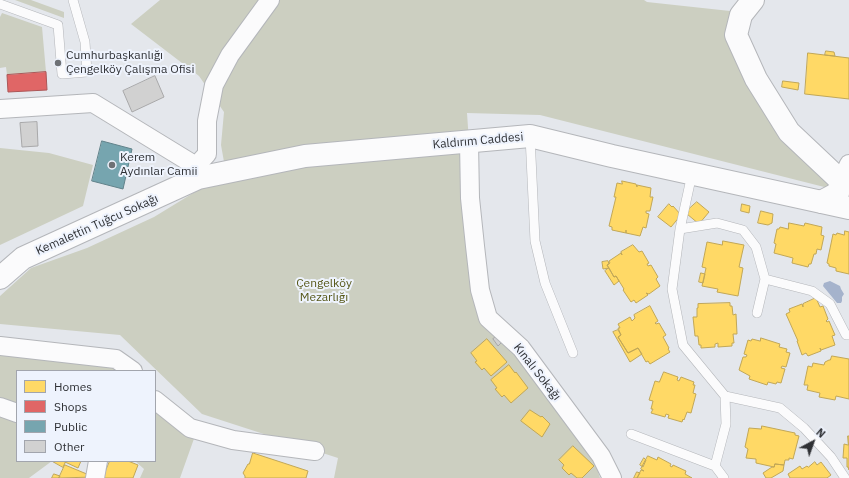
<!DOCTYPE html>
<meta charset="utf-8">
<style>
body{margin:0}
#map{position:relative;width:849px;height:478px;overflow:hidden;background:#e4e7ec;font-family:"IBM Plex Sans",sans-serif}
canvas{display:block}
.legend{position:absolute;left:16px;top:370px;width:140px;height:92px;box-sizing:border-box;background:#eef3fd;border:1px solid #a2a5ad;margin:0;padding:5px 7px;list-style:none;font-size:12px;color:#2f3135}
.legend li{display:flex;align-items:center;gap:8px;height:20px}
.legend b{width:20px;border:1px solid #a2a5ad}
.north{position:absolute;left:793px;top:422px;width:40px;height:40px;-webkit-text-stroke:3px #eef3fd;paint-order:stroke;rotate:41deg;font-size:11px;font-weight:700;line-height:16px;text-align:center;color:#2f3135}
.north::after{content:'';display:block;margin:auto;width:14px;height:18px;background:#2f3135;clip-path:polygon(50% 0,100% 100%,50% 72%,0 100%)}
</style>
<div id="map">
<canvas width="849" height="478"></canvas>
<ul class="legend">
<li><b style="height:11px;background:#ffd966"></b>Homes</li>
<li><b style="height:11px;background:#e06666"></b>Shops</li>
<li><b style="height:11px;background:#76a5af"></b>Public</li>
<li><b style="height:11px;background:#d1d1d1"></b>Other</li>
</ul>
<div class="north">N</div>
</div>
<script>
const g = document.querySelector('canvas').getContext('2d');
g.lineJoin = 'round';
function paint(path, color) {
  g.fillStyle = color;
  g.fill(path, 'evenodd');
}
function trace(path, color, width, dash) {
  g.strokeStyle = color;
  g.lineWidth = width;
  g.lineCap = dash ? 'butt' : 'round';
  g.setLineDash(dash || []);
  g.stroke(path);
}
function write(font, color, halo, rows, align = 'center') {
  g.font = font + ' "IBM Plex Sans",sans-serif';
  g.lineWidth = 4;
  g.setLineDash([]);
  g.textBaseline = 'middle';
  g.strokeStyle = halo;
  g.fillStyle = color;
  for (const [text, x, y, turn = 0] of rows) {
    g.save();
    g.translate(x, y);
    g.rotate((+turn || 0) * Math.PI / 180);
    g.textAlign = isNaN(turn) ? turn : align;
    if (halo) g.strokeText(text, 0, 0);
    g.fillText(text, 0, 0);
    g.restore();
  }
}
const green = new Path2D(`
 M15,0H31L64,12V18Z
 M160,0H644L647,2L730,11L765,100L844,192L540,115L467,113L479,287L511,345L584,426L600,478H334L338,458L202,414L120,335L0,324V296L31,268L87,248L154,217L226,173L221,145L224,112L199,76L131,24Z
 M2,13L42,27L46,72L7,75L6,67L0,68V17Z
 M0,148L49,153L93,165L83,206L0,245Z
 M0,341L117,365L124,371H17V461H52L29,478H0Z
 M155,397L196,433L180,478H140L144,469L135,461H155Z`);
const water = new Path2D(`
 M830,281L840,286L841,289L844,294L842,297V301L841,303H837L823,286L824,283Z`);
const homes = new Path2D(`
 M826,51L834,52L835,56L825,55Z
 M808,53L849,58V99L805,94Z
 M783,81L799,83L798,90L782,87Z
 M622,181L636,184L637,187V185L651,188L650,197H653L650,211H646V213L649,214L646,228L643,227L640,236L626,233V230V233L612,230V227L609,226L616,197H614L617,183L622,184Z
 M697,202L709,212L699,224L687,214L689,211L688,210Z
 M669,204L672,207L673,206L681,215L671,227L658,217Z
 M742,204L750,206L749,213L741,211Z
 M761,211L773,214L772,223L768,225L758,223Z
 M789,223L804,226L805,223L822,227L821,235L824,236L821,250L817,249L816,254H814L811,264H809L808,267L792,263L793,258L774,253L776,244L774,243L777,229H779L780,227L788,229Z
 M845,231L849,232V274L836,271V268L829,266V264L827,263L833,234L836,235L837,233L844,235Z
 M723,241L744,245L739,267L743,268L738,296L717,292L718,289L702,286L706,268L702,267L707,242L722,245Z
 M633,245L639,252L642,251L649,263L647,264L648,266L651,265L658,277L656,279L660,286L649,294L646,293L648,295L636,303L634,300L631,302L623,290L624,289L616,276L614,277L607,265L610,263L609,261L621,253L622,255L621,252Z
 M608,261L609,264L607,265L609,268L603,269L602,262Z
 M609,268L614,277L616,276L619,281L614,285L605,271Z
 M701,273L705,274L703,283L699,282Z
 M816,298L820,307L823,306L828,319L826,321L827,322L829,321L835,335L832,336L835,345L821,350L820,348L821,351L808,356L806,353L802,355L797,341H798L786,314L790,312L789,309L802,304L803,307V304Z
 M730,303V306H732L733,315L736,314L737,334H733L734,343H732V346L718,347V343L715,344V347L701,348V345H699L698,336H695L693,317H697V308H698V304Z
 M650,306L658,321L655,323L656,324L659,323L666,335L663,337L669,348L668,349L670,352L650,364L648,361L646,362L638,348L628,353L618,337L621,335L618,328H620L618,324L630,317L632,321L635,318L634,315Z
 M618,330L621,335L618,337L628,353L638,348L642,354L630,362L613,332Z
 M761,338L780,344L779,347L787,349L786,352L790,353L786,367L782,366L781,368L785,369L781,383L777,382L776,384L768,382L767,385L749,379L750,376L739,370L743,357H746L747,355L744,354L748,340L751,341L752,339L760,341Z
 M487,339L507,362L491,376L484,368L482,370L475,362L477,361L471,353Z
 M832,356L849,359V399L836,396L835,400L819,397L820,393L807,390L808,385H804L808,366L812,367L813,363L824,365L825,362L829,360H830Z
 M509,365L515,373L516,372L528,388L511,403L504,395L502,397L495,389L497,388L491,380Z
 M664,372L678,377L677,380L679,381L681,377L694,382L693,385H695L693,393L696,394L691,413L687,412L684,420L683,419L682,422L668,418L669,415L666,414L665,417L651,413L653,409H651L653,401L649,400L655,381L659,382Z
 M530,410L541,417L542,416L550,424L542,437L521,421Z
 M762,426L795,433V435L799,436L793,459L789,458V460H785L784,465L775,464L774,467L756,463V459L746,458L748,449L745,447L749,428L761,429Z
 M848,436H849V470L848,467H847V458H843L844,444L848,445Z
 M573,446L594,466L582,478H577L571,473L569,475L562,468L564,465L559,460Z
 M253,453L308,471L306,478H245V476L243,473L248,464H249Z
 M648,456L657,460L658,457L671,464L670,466L672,467L673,465L686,471L685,474L692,478H637L641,470L644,471L641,469Z
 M644,458L646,460L643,467L640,465Z
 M52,461H66L63,467Z
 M66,461H81L78,468L65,462Z
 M110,461H128L138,465L133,478H103Z
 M815,462L817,465L821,462L831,475L827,478H790L788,474L800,466L802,469L807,466L808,467Z
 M775,464L784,465L783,471L771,478H766L763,473L772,467H774Z
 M65,465L94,477L59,478Z
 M637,472L640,473L637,478H634Z
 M54,474L60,476L59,478H52Z`);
const shops = new Path2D(`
 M46,72L47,90L8,92L7,75Z`);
const public = new Path2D(`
 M102,141L132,149L123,189L92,181Z`);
const building = new Path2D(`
 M155,76L164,97L132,112L123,91Z
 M37,122L38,146L22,147L20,123Z
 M496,337L502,342L498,346L493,339Z`);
const lane = new Path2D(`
 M0,4L58,25L62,74L87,72L85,42L73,0
 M530,136L535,241L545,283L573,353
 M692,174L680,229L672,289L683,345L725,396L726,424L715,466L724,478
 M680,229L717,223L743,230L756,247L765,279L757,313
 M765,279L812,291L830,304L846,335H849
 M725,396L780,408L804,428L831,457L845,478
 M631,434L715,466`);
const street = new Path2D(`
 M0,109L93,103L196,166L198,178
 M469,142L470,198L475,246L480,290L488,318L521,348L601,456L612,478
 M196,166L207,154V121L214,85L230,55L270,0
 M841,181L849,164
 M0,346L116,359L133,371
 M155,400L190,428L233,440L315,451
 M0,407L17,413
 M95,478L98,461`);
const secondary = new Path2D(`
 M753,0L741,15L736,35L756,79L789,132L841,181L838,193L821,202
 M0,278L23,258L198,178L305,156L530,136L612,156L849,208`);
const markers = [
 [58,63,4,"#6e7175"],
 [112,165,4,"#6e7175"]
];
const poiNames = [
 ["Cumhurbaşkanlığı",66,56],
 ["Çengelköy Çalışma Ofisi",66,70],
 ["Kerem",120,158],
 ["Aydınlar Camii",120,172]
];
const streetNames = [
 ["Kaldırım Caddesi",478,141,-5],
 ["Kemalettin Tuğcu Sokağı",97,225,-24],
 ["Kınalı Sokağı",537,372,52]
];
const parkNames = [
 ["Çengelköy",324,284],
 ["Mezarlığı",324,298]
];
paint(green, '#cccfc1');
paint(water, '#a5b3cc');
paint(homes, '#ffd966');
trace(homes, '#c1a757', 1);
paint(shops, '#e06666');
trace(shops, '#ab5657', 1);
paint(public, '#76a5af');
trace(public, '#61828a', 1);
paint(building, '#d1d1d1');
trace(building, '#a8a8a9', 1);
trace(lane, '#b4b6ba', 10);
trace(street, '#b4b6ba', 20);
trace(secondary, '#b4b6ba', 24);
trace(lane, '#fbfbfc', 9);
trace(street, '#fbfbfc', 18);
trace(secondary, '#fbfbfc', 22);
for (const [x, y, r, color] of markers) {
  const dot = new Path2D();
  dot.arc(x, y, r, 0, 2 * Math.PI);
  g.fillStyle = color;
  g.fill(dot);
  trace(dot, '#eef3fd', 1.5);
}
write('12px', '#2f3135', '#eef3fd', poiNames, 'left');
write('12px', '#2f3135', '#eef3fd', streetNames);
write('12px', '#565718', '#eef3fd', parkNames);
</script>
